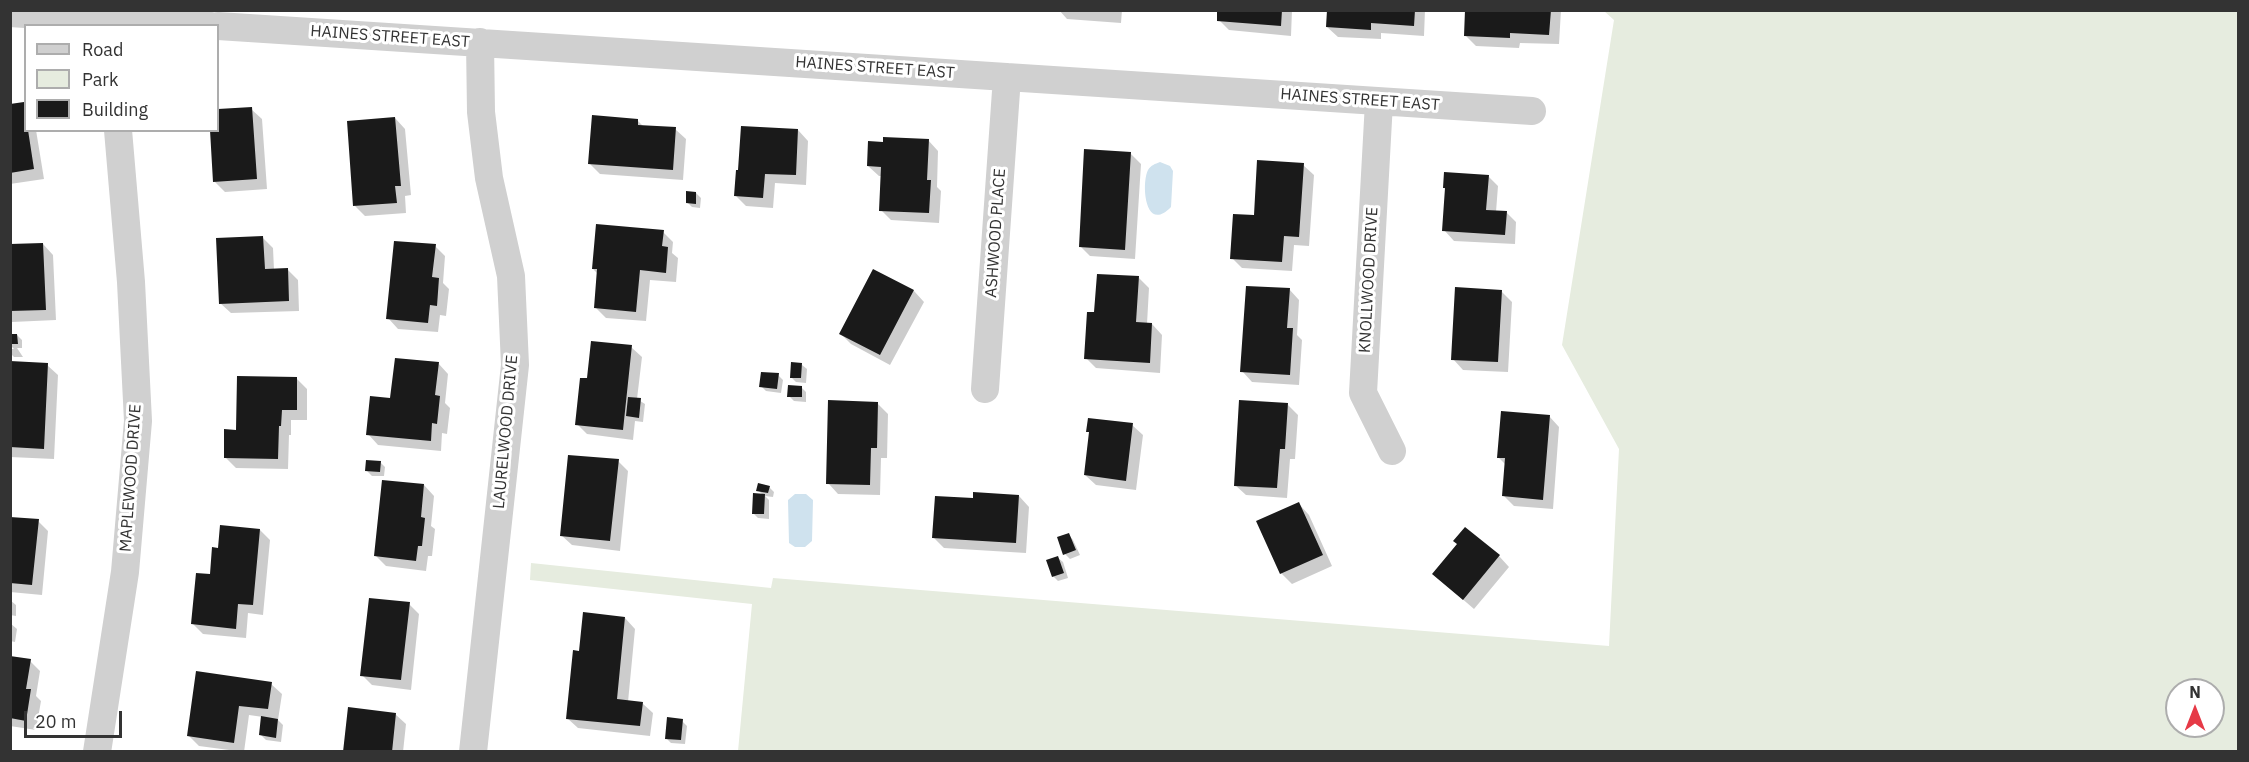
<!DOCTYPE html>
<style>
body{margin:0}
#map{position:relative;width:2249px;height:762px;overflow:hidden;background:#fff;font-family:"IBM Plex Sans",sans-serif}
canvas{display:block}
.frame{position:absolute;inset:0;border:12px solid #333;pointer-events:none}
.legend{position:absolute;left:24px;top:24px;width:195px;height:108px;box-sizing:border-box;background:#fff;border:2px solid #adadad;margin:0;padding:8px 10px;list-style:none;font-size:18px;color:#333}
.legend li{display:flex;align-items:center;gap:12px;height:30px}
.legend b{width:30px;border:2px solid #adadad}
.north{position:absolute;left:2165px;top:678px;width:60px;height:60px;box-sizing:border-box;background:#fff;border:2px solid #adadad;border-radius:50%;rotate:0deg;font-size:16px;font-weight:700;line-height:24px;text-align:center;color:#333}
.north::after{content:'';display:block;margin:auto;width:21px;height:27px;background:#e63946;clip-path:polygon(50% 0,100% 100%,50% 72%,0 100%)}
.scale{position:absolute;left:24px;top:711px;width:98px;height:27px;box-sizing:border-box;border:3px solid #333;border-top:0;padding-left:8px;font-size:18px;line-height:21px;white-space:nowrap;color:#333;-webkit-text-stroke:4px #fff;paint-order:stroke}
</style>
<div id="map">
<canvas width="2249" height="762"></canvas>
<div class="frame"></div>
<ul class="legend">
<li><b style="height:8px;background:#d0d0d0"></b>Road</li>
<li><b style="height:16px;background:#e6ecdf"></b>Park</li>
<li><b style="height:16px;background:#1a1a1a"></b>Building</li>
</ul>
<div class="north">N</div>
<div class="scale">20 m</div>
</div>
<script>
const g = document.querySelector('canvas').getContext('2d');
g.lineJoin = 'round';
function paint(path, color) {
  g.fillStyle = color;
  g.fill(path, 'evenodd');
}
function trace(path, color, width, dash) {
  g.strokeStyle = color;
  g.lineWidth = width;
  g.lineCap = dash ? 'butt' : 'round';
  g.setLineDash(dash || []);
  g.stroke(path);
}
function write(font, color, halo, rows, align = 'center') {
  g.font = font + ' "IBM Plex Sans",sans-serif';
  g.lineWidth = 6;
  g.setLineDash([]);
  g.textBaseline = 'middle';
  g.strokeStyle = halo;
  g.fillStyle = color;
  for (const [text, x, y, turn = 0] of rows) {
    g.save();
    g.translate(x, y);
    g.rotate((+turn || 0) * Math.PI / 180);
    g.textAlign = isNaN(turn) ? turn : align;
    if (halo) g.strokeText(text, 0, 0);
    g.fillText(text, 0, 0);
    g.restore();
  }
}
const green = new Path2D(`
 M1604,11H2238V751H738L752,604L530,580L531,563L771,588L773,578L1609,646L1619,449L1562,345L1614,20ZM2177,690H2213V726H2177Z`);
const water = new Path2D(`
 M1160,162L1170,166L1173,171L1171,207C1145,234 1141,184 1148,170C1151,165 1155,164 1160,162Z
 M795,494H806L813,500L812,541L805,547H795L789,543L788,500Z`);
const shadow = new Path2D(`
 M1059,10H1122L1121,23L1067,19Z
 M1219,10H1292L1291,36L1229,30L1219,20Z
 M1328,10H1425L1424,36L1381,33V39L1338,37L1327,27Z
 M1467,10H1561L1559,44L1520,43L1519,48L1476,46L1465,35Z
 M24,104L26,106V130H36L44,179L10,184V106Z
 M251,109L262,119L267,189L225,192L215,182L218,111Z
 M395,118L405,129L411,195L405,196L406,213L365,216L355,206Z
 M637,120L644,127L675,129L686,139L683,180L600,174L590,164Z
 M798,130L808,141L806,185L775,183L773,208L746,206L736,196Z
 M928,140L938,151L937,187L941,191L939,223L891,220L881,210L882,176H879L868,166Z
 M1130,153L1141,164L1135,259L1090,256L1080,246Z
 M1303,165L1314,175L1309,246L1294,245L1292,271L1242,268L1232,258L1255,217Z
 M1488,176L1498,186L1496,212H1506L1516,222L1515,244L1454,241L1444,230L1447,190L1444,188Z
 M696,193L701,198L700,208L692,207L687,202Z
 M663,232L673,242L672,253L678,258L676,282L650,280L646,321L606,318L595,307L598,274L593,269Z
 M262,237L273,248L274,270L287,269L298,280L299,311L231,313L220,303Z
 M43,244L53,255L56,320L12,322L10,246Z
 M435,246L445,256L443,283L449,289L446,316L440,315L438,332L398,329L388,318Z
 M874,271L914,291L924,302L890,365L851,344L841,334Z
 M1139,278L1149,288L1147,324H1152L1162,335L1160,373L1096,368L1086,358L1095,314Z
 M1289,289L1299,300L1297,335L1302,340L1299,385L1252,382L1242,371Z
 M1502,292L1512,302L1508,372L1463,370L1453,359Z
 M10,335H17L22,340V348H17L23,357H14L10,353V349H14L10,345Z
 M631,347L642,357L637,399L645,404L643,422L635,421L633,440L587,434L577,424L588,380Z
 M10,363L47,365L58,375L54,459L10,457Z
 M438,363L448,374L445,403L450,408L447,434L442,433L441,451L378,445L368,434L392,400Z
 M802,365L807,369L806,383L796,382L791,377Z
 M778,375L783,380L781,393L766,391L761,386Z
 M297,379L307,389V420H291V435H289L288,469L236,468L225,457Z
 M801,387L806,392V402L794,401L789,396Z
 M877,403L888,414L887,458H881L880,495L838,494L828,483Z
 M1288,405L1298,415L1295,459H1290L1287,498L1246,495L1235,485Z
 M1549,416L1559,427L1553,509L1514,506L1504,496L1506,465L1498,457Z
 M1132,425L1143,435L1136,490L1096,485L1085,475L1090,434L1088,431Z
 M618,461L628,471L620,551L572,545L561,535Z
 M380,462L385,467L384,476H372L367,471Z
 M424,485L434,496L431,526L435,529L432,556H428L426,571L386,566L376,556Z
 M769,487L774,492L773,497L765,496L769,500V519L758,518L753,513L763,495L758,490Z
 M1019,496L1029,507L1026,553L944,548L934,538L974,500Z
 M1299,504L1309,515L1332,566L1292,584L1281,573Z
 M10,518L38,521L48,531L42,595L10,592Z
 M260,530L270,540L263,615L248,613L246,638L203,634L193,624L219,549Z
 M1069,535L1073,540L1080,555L1070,559L1065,554Z
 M1499,556L1509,567L1474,609L1445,584Z
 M1058,558L1063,562L1068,578L1058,581L1053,576Z
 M10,600L16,605V616L10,615Z
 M409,604L419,614L411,690L372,685L362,675Z
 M625,618L635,629L628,702L642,703L653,713L650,736L578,728L567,718L581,652Z
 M10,623L17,629L15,642L10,641Z
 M10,658L30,661L40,671L36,696L41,701L36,730L10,726Z
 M271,684L282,694L278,720L283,725L281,742L266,740L261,735L263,717L249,715L244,752L199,746L188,735Z
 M395,714L406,724L403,752H345Z
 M682,721L687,726L685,744L671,743L666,738Z`);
const building = new Path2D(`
 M1217,10H1282L1281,26L1217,21Z
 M1327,10H1415L1414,26L1371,23V30L1326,27Z
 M1465,10H1551L1549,35L1510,33V38L1464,36Z
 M24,102L26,130H28L34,169L10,173V104Z
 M252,107L257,179L213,182L210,130H218V109Z
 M592,115L638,119V125L676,127L673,170L588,164Z
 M395,117L401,186H395L397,203L353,206L347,121Z
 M741,126L798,129L796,175L765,174L763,198L734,196L736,170H738Z
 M883,137L929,139L927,180H931L929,213L879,211L881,167L867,166L868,141L883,142Z
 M1084,149L1131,152L1125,250L1079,247Z
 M1257,160L1304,163L1299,237L1284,236L1282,262L1230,259L1233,214L1254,215Z
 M1444,172L1489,175L1486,210L1507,211L1505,235L1442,231L1445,188H1443Z
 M686,191L696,192V204L686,203Z
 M596,224L664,230L662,246L668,247L666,273L640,270L636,312L594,308L597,269H592Z
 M263,236L265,269L288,268L289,301L219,304L216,238Z
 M394,241L436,244L432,277L439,278L437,306L430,305L428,323L386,319Z
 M43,243L46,310L10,311V244Z
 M873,269L914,290L880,355L839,334Z
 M1097,274L1139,276L1136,322L1152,323L1150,363L1084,359L1087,312H1094Z
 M1246,286L1290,288L1287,328H1293L1290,375L1240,372Z
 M1455,287L1502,290L1498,362L1451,360Z
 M10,334H17L18,344H10Z
 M591,341L632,345L623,430L575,425L580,378H587Z
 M395,358L439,362L435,395L440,396L437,424L432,423L431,441L366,435L370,396L390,398Z
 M10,361L48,363L44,449L10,447Z
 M791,362L802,363L801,378H790Z
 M761,372L779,373L777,389L759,387Z
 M237,376L297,377V410H282L281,426H279L278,459L224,458V429L236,430Z
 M788,385L802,386V397H787Z
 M628,397L641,398L639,418L626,416Z
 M828,400L878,402L877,448H871L870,485L826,484Z
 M1239,400L1288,403L1285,449H1280L1277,488L1234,486Z
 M1501,411L1550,415L1543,500L1502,496L1505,458H1497Z
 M1088,418L1133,423L1126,481L1084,475L1089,432H1086Z
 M568,455L619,459L610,541L560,536Z
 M366,460L381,461L380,472L365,471Z
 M382,480L424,484L421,517L425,518L422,546H418L416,561L374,556Z
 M758,483L770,486L768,493L756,491Z
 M973,492L1019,495L1016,543L932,538L935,496L973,498Z
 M753,493L765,494L764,514H752Z
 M1299,502L1323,555L1280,574L1256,521Z
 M10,517L39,519L32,585L10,583Z
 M220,525L260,529L253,605L238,604L236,629L191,624L196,573L210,574L212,547L218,548Z
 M1465,527L1500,555L1463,600L1432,574L1457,544L1453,541Z
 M1069,533L1076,550L1063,555L1057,537Z
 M1058,556L1064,573L1052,577L1046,560Z
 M369,598L410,602L401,680L360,676Z
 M583,612L625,617L617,699L643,702L640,726L566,719L573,650L579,651Z
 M10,656L31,659L26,689H31L26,721L10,718Z
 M196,671L272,682L268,709L239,706L234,743L187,736Z
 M348,707L396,713L392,752H343Z
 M261,716L278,719L276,738L259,735Z
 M667,717L683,719L681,740L665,739Z`);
const minor = new Path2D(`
 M10,13L211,26
 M218,26L1532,111
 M1379,102L1363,393L1392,451
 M985,389L1007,77
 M97,752L125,572L138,421L131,282L118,130
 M473,752L515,365L511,276L489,178L481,112L480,42`);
const streetNames = [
 ["HAINES STREET EAST",390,37,4],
 ["HAINES STREET EAST",875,68,4],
 ["HAINES STREET EAST",1360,100,4],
 ["ASHWOOD PLACE",996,233,-86],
 ["KNOLLWOOD DRIVE",1369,280,-87],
 ["LAURELWOOD DRIVE",506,432,-85],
 ["MAPLEWOOD DRIVE",131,478,-86]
];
paint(green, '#e6ecdf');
paint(water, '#cfe2ee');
paint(shadow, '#0003');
paint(building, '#1a1a1a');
trace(minor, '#d0d0d0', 28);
write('16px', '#333', '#fff', streetNames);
</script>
